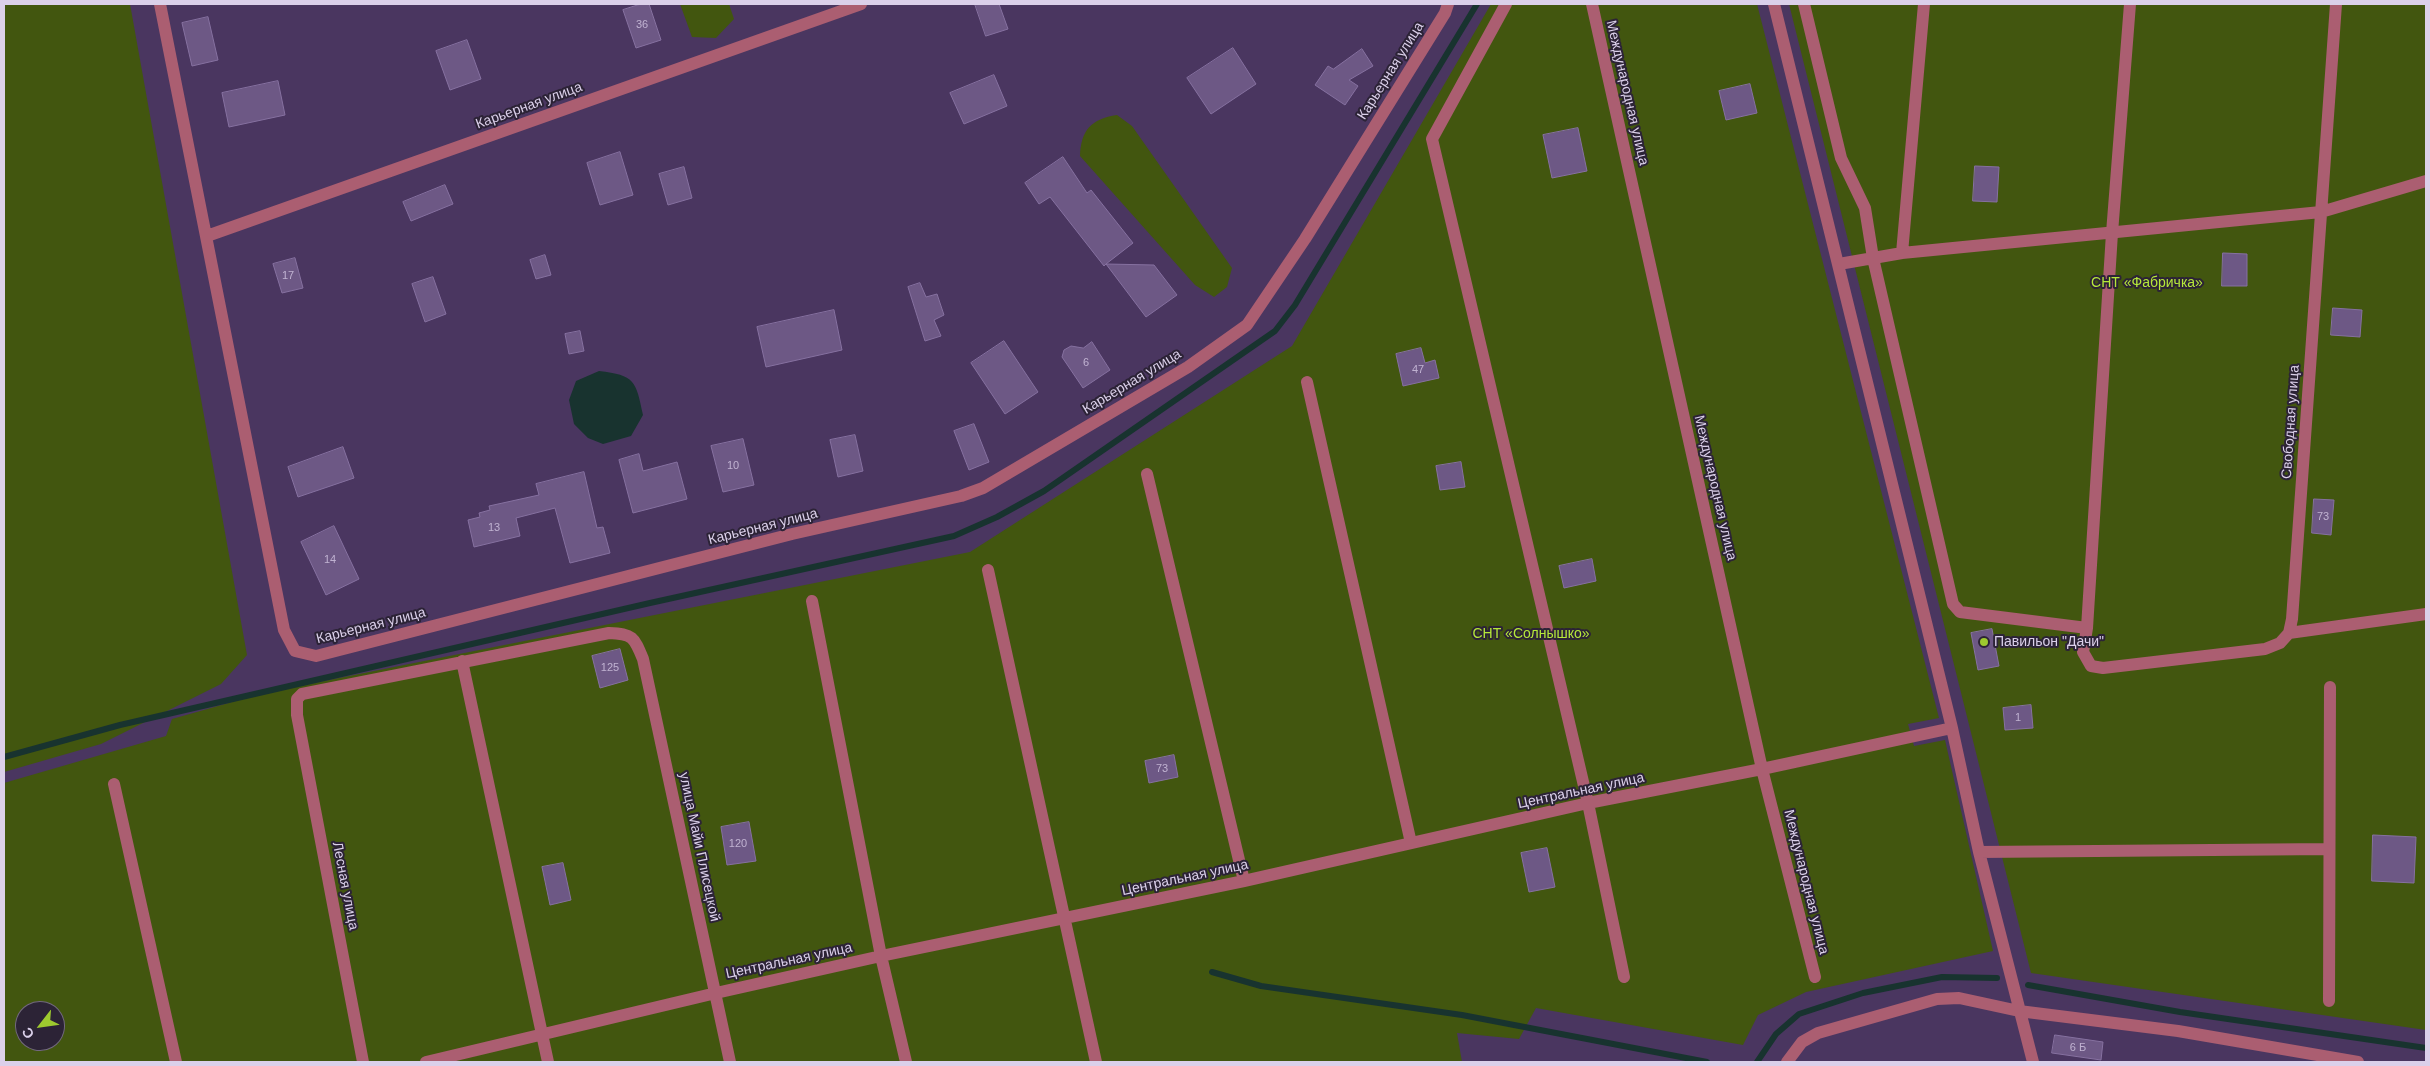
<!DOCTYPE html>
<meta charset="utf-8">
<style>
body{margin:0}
#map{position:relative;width:2430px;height:1066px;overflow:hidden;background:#4a3660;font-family:Helvetica,sans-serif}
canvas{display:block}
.frame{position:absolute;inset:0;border:5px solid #dbd0ea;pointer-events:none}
.north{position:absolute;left:15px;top:1001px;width:50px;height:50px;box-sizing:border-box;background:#2c2336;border:1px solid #72687e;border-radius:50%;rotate:240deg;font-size:14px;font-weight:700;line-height:20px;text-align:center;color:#dbd0ea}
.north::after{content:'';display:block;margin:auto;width:18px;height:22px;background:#9eca2f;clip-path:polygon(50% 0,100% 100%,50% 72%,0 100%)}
</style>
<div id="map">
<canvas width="2430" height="1066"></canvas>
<div class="frame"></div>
<div class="north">С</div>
</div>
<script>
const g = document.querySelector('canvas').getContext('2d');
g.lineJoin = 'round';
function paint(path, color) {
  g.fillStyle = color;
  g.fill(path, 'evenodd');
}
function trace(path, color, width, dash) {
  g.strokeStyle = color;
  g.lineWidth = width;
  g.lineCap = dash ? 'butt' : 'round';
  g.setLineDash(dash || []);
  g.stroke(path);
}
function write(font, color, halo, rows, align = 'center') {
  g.font = font + ' Helvetica,sans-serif';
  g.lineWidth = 4;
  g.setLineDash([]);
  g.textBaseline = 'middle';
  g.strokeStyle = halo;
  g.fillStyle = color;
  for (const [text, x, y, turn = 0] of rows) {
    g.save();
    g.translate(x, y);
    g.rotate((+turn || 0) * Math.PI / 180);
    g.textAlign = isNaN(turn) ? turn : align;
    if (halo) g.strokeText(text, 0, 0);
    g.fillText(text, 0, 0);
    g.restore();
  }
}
const green = new Path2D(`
 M4,4H130L247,655L221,684L101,744L4,772Z
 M680,4H729L734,19L716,38L692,37Z
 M1491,4H1757L1939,718L1908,724L1914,746L1945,740L1993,951L1806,992L1758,1015L1743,1045L1536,1008L1519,1039L1457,1033L1462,1062H4V783L166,736L172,719L264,693L970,552L1292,346ZM25,1011H55V1041H25Z
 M1789,4H2426V1030L2031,973Z
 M1117,115L1132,126L1232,268L1227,287L1214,297L1195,285L1080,156C1081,130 1091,119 1117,115Z`);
const water = new Path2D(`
 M599,371C635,375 636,381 643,415L631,436L603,444L588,438L574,424L569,400L576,381Z`);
const stream = new Path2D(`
 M4,757L120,725L650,603L954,536L997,517L1044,491L1275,331L1295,305L1477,4
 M1212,972L1261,986L1462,1015L1707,1062
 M2028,985L2180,1012L2426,1048
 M1757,1062L1776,1034L1799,1014L1863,993L1942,977L1997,978`);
const building = new Path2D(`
 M641,4H649L661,40L636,48L623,10Z
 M975,4H999L1008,29L986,36Z
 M208,17L218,60L192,66L182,23Z
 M467,40L481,79L450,90L436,51Z
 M1233,48L1256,84L1211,114L1187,78Z
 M1362,49L1373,66L1349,80L1358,86L1345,105L1315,85L1328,66L1333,69Z
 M994,75L1007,106L964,124L950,93Z
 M278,81L285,115L229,127L222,93Z
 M1750,84L1757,113L1726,120L1719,91Z
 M1578,128L1587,171L1552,178L1543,135Z
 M620,152L633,195L600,205L587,163Z
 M1063,157L1087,193L1091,190L1133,243L1106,264L1154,265L1177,295L1146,317L1106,264L1104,266L1050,197L1039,204L1025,183Z
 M1975,166L1999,167L1997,202L1973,201Z
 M684,167L692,198L668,205L659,174Z
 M445,185L453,204L411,221L403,202Z
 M2223,253L2247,254V286H2222Z
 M545,255L551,275L536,279L530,260Z
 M295,258L303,288L282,293L273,264Z
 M433,277L446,314L425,322L412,284Z
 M920,283L926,297L937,294L944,315L934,320L941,336L925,341L908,287Z
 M2333,308L2362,310L2360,337L2331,335Z
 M834,310L842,350L766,367L757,327Z
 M580,331L584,351L569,354L565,334Z
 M1004,341L1038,392L1005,414L971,363Z
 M1092,342L1110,370L1083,388L1062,357L1064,350L1071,346L1083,348Z
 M1421,348L1425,363L1435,360L1439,378L1403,386L1396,354Z
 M974,424L989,462L969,470L954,431Z
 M855,435L863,471L838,477L830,440Z
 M743,439L754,485L723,492L711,446Z
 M343,447L354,478L298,497L288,467Z
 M639,454L643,471L677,462L687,499L633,513L619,460Z
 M1461,462L1465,487L1440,490L1436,466Z
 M584,472L597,528L603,527L610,553L570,563L555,508L516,518L520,536L474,547L468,520L480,517L479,513L490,510L489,506L539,495L536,484Z
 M2314,499L2334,500L2331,535L2312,533Z
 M334,526L359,579L326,595L301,542Z
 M1592,559L1596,581L1564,588L1559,566Z
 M1992,629L1999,666L1978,670L1971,633Z
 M620,649L628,680L600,688L592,656Z
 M2031,705L2033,728L2005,730L2003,708Z
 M1174,755L1178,777L1149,783L1145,761Z
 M749,822L756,861L727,865L721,827Z
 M2373,835L2416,837L2414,883L2372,881Z
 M1547,848L1555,887L1529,892L1521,853Z
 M563,863L571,900L550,905L542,867Z
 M2055,1035L2103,1042L2101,1060L2052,1053Z`);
const minor = new Path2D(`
 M160,4L284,630L295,651L316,656L792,534L961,496L983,488L1188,367L1247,325L1305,239L1445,13L1448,4
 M1506,4L1432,139L1588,803L1624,977
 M1592,4L1762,769L1815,977
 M1774,4L1952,728L1979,852L2033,1062
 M1804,4L1841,158L1865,208L1873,258L1953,604L1960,612L2087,628
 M2130,4L2112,233L2087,628L2083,652L2091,666L2103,668L2265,649L2280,643L2289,633L2426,614
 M207,236L861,4
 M1902,253L1924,4
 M1839,264L1902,253L2321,212L2426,181
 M1307,382L1411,843
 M1147,474L1244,881
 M988,570L1096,1062
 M812,601L881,956L906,1062
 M2289,633L2292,619L2336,4
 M462,661L548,1062
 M114,784L176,1062
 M1979,852L2329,849
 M2329,1001L2330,687
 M363,1062L297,715V699L302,694L609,633C633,634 634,637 643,659L730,1062
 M426,1062L716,993L881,956L1244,881L1588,803L1762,769L1952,728
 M1787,1062L1802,1042L1818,1033L1937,999L1959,998L2019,1011L2178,1031L2358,1062`);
const markers = [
 [1984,642,5,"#9eca2f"]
];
const numberNames = [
 ["36",642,25],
 ["17",288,276],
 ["6",1086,363],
 ["47",1418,370],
 ["10",733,466],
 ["73",2323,517],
 ["13",494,528],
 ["14",330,560],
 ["125",610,668],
 ["1",2018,718],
 ["73",1162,769],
 ["120",738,844],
 ["6 Б",2078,1048]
];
const streetNames = [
 ["Карьерная улица",1391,71,-58],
 ["Международная улица",1627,93,77],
 ["Карьерная улица",529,106,-20],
 ["Карьерная улица",1132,382,-31],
 ["Свободная улица",2291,422,-86],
 ["Международная улица",1715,488,77],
 ["Карьерная улица",763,527,-14],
 ["Карьерная улица",371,626,-14],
 ["Центральная улица",1581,791,-12],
 ["улица Майи Плисецкой",699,847,78],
 ["Центральная улица",1185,878,-12],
 ["Международная улица",1806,882,76],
 ["Лесная улица",345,886,79],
 ["Центральная улица",789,961,-12]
];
const parkNames = [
 ["СНТ «Фабричка»",2147,283],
 ["СНТ «Солнышко»",1531,634]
];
const poiNames = [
 ["Павильон \"Дачи\"",1994,642]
];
paint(green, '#42560f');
paint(water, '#18332f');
trace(stream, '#18332f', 6);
paint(building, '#6d5885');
trace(building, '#8671a0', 1);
trace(minor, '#ab5e71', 12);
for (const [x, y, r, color] of markers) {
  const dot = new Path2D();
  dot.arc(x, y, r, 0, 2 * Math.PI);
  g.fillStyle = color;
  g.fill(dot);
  trace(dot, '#2c2336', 2);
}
write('11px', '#c0b2d1', null, numberNames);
write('14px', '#dbd0ea', '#2c2336', streetNames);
write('14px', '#b6e83a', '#2c2336', parkNames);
write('14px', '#dbd0ea', '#2c2336', poiNames, 'left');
</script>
